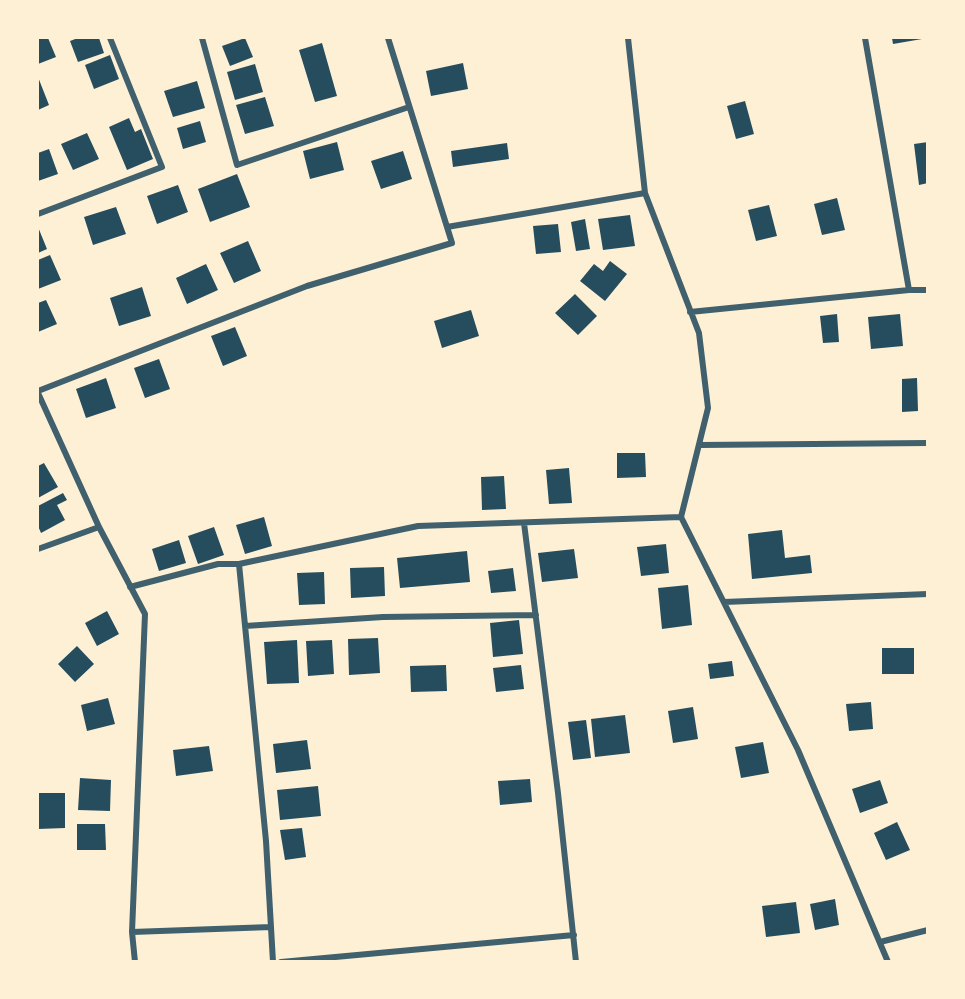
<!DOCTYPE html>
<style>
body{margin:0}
#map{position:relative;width:965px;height:999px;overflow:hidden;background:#fdf0d5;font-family:Mulish,sans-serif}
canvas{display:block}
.frame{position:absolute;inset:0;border:39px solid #fdf0d5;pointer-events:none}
</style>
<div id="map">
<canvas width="965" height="999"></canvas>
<div class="frame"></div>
</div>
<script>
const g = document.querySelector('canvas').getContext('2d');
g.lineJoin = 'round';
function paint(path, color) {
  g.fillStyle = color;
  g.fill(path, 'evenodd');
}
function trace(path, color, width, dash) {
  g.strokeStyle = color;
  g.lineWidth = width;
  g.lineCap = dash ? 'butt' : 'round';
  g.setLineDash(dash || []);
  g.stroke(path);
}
const building = new Path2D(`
 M38,38H48L56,57L38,64Z
 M78,38H99L104,53L78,62L70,41Z
 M245,38L253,57L230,66L222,46Z
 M892,38H922V39L893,44Z
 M322,43L337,96L315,102L299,50Z
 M110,55L119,79L94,89L85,65Z
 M463,63L468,89L431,96L426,71Z
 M255,64L263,92L235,100L227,72Z
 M38,77L49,105L38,110Z
 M197,81L205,108L173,117L164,91Z
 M265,97L274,126L245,134L236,105Z
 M745,101L754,134L736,139L727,106Z
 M129,118L135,132L141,129L153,159L127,170L109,127Z
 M200,121L206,142L183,149L177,128Z
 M87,133L99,159L73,170L61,144Z
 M337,142L344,170L310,179L303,151Z
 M928,142V183L919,185L914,144Z
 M507,143L509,159L453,167L451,151Z
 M49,149L58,174L38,181V153Z
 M403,151L412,179L381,189L371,161Z
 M237,174L250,207L210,222L198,189Z
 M178,185L188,212L157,224L147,196Z
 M837,198L845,230L822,235L814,204Z
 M769,205L777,236L756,241L748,210Z
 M116,207L126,234L93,245L84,217Z
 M630,215L635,246L603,250L598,219Z
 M585,219L590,249L576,251L571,222Z
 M558,224L561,252L536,254L533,226Z
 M38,227L47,249L38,253Z
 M248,241L261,271L234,283L220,253Z
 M50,255L61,280L38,289V260Z
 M610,261L627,274L605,301L580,281L594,264L603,271Z
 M206,264L218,290L187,304L176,278Z
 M142,287L151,316L119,326L110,298Z
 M575,294L597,316L578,335L555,313Z
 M46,300L57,324L38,332V303Z
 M471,310L479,336L442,348L434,321Z
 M837,314L839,342L823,343L820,316Z
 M900,314L903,346L871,349L868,317Z
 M235,327L247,356L223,366L211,336Z
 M159,359L170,389L145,398L134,368Z
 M106,378L116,408L86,418L76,389Z
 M917,378L918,411L902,412V379Z
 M617,453H645L646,477L617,478Z
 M44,463L58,487L38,498V466Z
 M569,468L572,503L549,504L546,470Z
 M504,476L506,509L482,510L481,477Z
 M63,493L67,500L57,505L65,520L41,533L38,526V506Z
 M264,517L272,546L245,554L236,525Z
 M214,527L224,555L198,564L188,536Z
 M782,530L785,558L810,555L812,573L752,579L748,534Z
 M179,540L186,563L159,571L152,549Z
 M666,544L669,573L641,576L637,547Z
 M574,549L578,578L542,582L538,553Z
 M467,551L470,582L400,588L397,558Z
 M384,567L385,596L351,598L350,568Z
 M513,568L516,591L491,593L488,571Z
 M324,572L325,604L299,605L297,573Z
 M688,585L692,625L662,629L658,588Z
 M107,611L119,634L97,646L85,623Z
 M519,620L523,654L493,657L490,623Z
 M378,638L380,673L349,675L348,639Z
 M297,640L299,683L267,684L264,642Z
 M332,640L334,674L308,676L306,641Z
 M77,646L94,664L75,682L58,664Z
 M882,648H914V674H882Z
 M732,661L734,676L710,679L708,664Z
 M446,665L447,691L411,692L410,666Z
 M521,665L524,689L496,692L493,668Z
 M108,698L115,724L87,731L81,705Z
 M871,702L873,729L849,731L846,704Z
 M693,707L698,739L673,743L668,711Z
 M625,715L630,753L595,757L591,719Z
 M586,720L591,758L573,760L568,722Z
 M307,740L311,769L276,773L273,744Z
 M763,742L769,773L741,778L735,747Z
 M209,746L213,771L176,776L173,750Z
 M80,778L111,780L110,811L78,810Z
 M530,779L532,802L500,805L498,781Z
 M880,780L888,803L860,813L852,789Z
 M318,786L321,816L280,820L277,790Z
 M38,793H65V828L38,829Z
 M897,822L910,850L886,860L874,833Z
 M77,824H105L106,850H77Z
 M302,828L306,857L285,860L280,830Z
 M835,899L839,925L815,930L810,904Z
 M796,902L800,933L766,937L762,906Z`);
const minor = new Path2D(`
 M202,38L237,165L409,107
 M628,38L645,193L699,333L708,408L681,517L798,750L888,962
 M865,38L909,290
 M38,214L162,167L110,38
 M447,227L645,193
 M690,312L909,290H928
 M38,391L307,286L452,243L388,38
 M38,393L99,527L145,614L132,932L135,962
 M699,445L928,443
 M524,523L558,793L576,962
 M38,549L99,527
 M239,564L418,526L681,517
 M130,587L218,564H239L266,841L273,962
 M724,602L928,594
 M245,626L383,617L536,615
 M132,932L271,927
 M880,942L928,930
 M281,962L574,935`);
paint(building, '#264d5e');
trace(minor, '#3f606c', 6);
</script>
